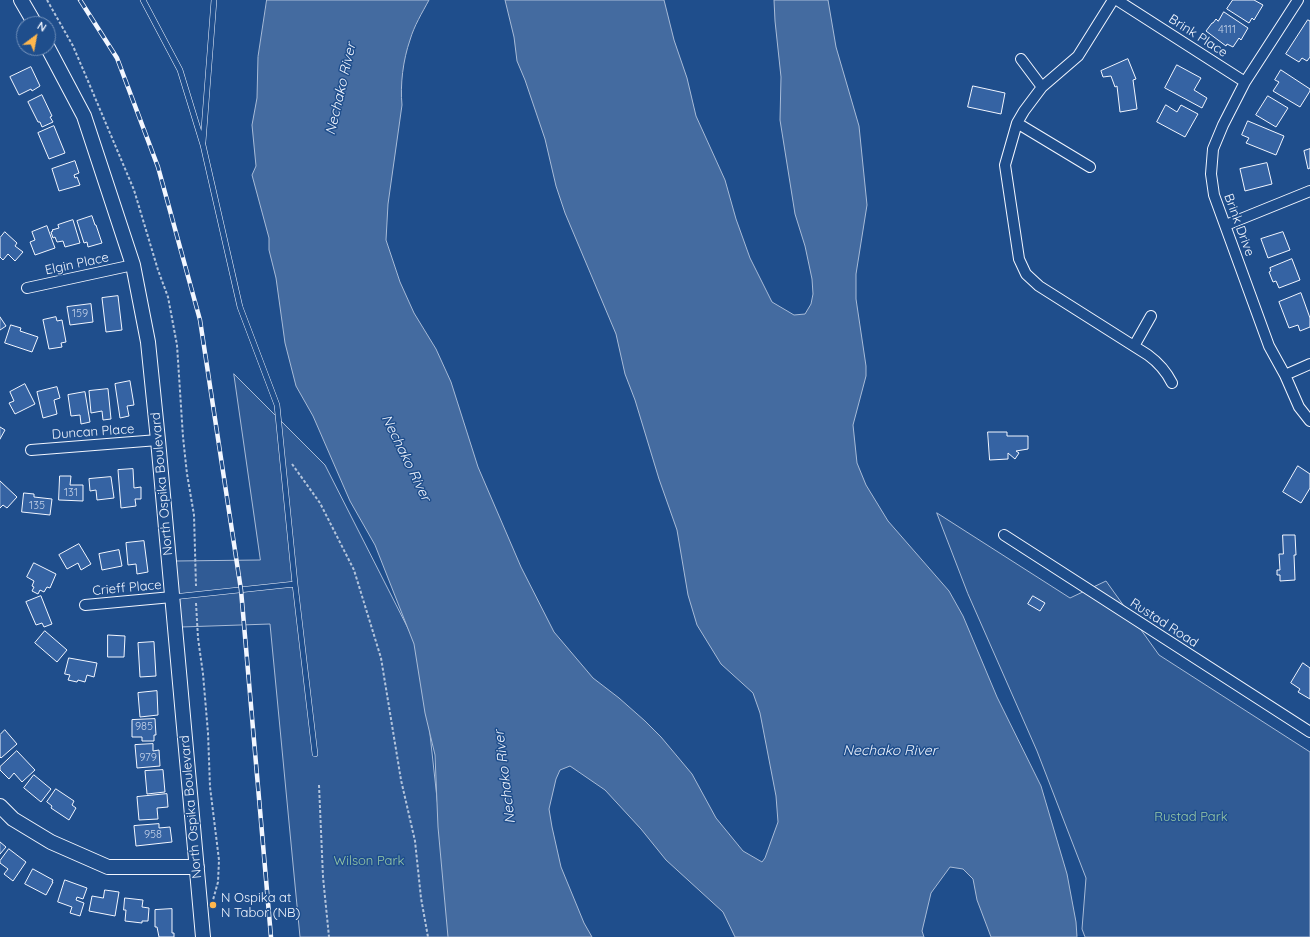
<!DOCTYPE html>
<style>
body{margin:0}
#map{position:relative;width:1310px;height:937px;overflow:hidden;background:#1f4e8c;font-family:Quicksand,sans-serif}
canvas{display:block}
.north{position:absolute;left:16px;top:16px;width:40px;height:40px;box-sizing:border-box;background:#1f4e8c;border:1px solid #7391ba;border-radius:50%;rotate:32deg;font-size:11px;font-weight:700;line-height:16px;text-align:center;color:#f2f6ff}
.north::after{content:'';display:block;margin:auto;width:14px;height:18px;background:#ffb74d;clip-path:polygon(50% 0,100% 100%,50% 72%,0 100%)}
</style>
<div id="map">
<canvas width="1310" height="937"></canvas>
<div class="north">N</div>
</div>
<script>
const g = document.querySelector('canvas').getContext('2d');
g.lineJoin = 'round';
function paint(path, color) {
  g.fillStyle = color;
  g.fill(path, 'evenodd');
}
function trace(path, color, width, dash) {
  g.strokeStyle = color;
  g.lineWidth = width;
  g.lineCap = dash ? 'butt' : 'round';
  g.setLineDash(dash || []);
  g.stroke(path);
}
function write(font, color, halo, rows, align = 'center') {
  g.font = font + ' Quicksand,sans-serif';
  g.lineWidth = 3;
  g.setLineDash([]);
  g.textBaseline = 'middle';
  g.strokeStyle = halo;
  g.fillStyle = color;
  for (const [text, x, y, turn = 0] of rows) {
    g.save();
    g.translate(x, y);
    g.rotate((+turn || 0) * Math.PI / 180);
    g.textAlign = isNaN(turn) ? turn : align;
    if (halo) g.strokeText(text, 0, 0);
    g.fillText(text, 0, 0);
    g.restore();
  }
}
const built = new Path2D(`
 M234,374L325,465L418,648L422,661L441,835L464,937H300L270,624L181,627L175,561L260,560Z
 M937,513L1070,598L1106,581L1159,655L1310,752V937H1085L1082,929L1086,878L1037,751L968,594Z`);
const water = new Path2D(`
 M267,0H429C422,13 414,26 410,40C403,60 400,85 402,105L388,204L386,240L400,282L414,313L436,349L451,382L478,467L521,567L554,632L593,678L619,698L645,721L661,737L692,774L716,818L743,851L762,862L765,858L778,822L776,796L760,713L753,693L721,664L697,625L688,595L677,530L659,479L635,400L625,374L616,334L565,213L556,186L545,139L525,80L517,61L514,37L505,0H664L674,40L687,78L696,116L725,180L736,219L750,258L772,302L794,315L805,314L811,304L813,294L812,279L805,246L795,214L780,120L781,77L775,21L774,0H828L836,47L859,126L867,205L856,274V299L866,366V376L853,425L857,463L866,485L888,521L949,591L963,616L997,697L1041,786L1067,874L1076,922L1077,937H991L977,900L973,879L963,869L950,867L931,893L922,931L924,937H735L723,912L666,860L641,829L605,790L570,766L560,770L556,779L549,809L552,827L561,867L584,923L592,937H448L438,827L435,755L425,713L414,644L375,545L350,501L313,416L296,386L285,343L276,278L269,250V238L252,175L256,166L252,125L257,98L258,57Z`);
const building = new Path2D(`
 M1233,0H1254L1263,5L1254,20L1252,18L1249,23L1227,9Z
 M1224,12L1248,28L1241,40L1239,38L1233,47L1227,44L1226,46L1206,31L1212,23H1213L1216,19L1218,21Z
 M1308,20L1310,21V57L1307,61L1302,58L1299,62L1286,54Z
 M1128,59L1136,79L1133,80L1137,109L1120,112L1117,86L1115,87L1111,76L1103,77L1101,71Z
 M1177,65L1201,78L1194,90L1207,98L1202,108L1165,88Z
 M31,67L40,86L32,91L31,89L19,95L10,77Z
 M1281,70L1310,89V91L1300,107L1273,91L1279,82L1275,80Z
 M973,86L1005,93L1001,114L968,107Z
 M42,95L52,116L50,117L53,122L42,127L40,122H38L28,102Z
 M1268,96L1288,108L1276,127L1256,115Z
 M1166,105L1177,112L1181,105L1198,114L1185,137L1157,122Z
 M1248,121L1284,136L1276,155L1246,143L1249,138L1242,135Z
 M54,126L65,153L49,159L38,133Z
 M1310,149V168L1308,169L1304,151Z
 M75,161L79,173L74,175L75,178L77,177L80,185L59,191L52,169Z
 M1267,163L1272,184L1245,191L1240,169Z
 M92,216L95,225H96L102,243L88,247L87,242L84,243L77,221Z
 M73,220L80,243L65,247L63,241L57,242L55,237L53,238L51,232L53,231L52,230L59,228L58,225Z
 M47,226L55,248L35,255L30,242L35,240L32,232Z
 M5,232L17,243L15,246L23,252L15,261L8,254L3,260L0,257V238Z
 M1283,232L1290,250L1268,258L1261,239Z
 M1292,259L1300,280L1279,288L1276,281L1273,282L1269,272L1271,271L1270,268Z
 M1301,293L1310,318V327L1300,331L1298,325L1289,328L1279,302Z
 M118,296L122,330L106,332L102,298Z
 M91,304L93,322L70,325L67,307Z
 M0,317L6,326L0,330Z
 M56,317L57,321L62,320L66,342L61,343L62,347L49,349L43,320Z
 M11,325L21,328L20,331L38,337L32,352L5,343Z
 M130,381L134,405L127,406L129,416L120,418L115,384Z
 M25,384L35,404L15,414L9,403L14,401L10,392Z
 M57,387L60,398L54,400L57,414L43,418L37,392Z
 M108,389L111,419L103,420L102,411L91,413L89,391Z
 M85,392L90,422L81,424L80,415L71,416L68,395Z
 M0,427L5,430L0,439Z
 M988,432H1007V436H1028V449L1016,451L1019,453L1015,459L1008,453V459L990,460Z
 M1298,466L1310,474V488L1301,503L1283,492Z
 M133,469L134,488L141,487V499H135L136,506L121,508L118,470Z
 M60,476H71L70,485H83V501L59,500Z
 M111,477L114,498L97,500L96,490L90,491L89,479Z
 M0,481L17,497L7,508L3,505L0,508Z
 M24,493L34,494V497L52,499L50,515L22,512Z
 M1283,535H1295L1296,555H1294L1295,580L1280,581V575H1277V570H1280L1279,554H1283Z
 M144,541L148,572L137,574L136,564L128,565L126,543Z
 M79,544L91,564L81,570L78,563L67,569L59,555Z
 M119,550L122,566L102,570L99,554Z
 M34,563L56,574L50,588L47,587L44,592L40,590L38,594L32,591L34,587L32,586L34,581L27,577Z
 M41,596L52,624L44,627L42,623L36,625L26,602Z
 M1033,596L1045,603L1040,611L1028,604Z
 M45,631L67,650L57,662L35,643Z
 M108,635L125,636L124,657H108Z
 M154,642L156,676L140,677L138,643Z
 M69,658L97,663L94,677L87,675L85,682L78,680L77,682L68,680L70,675L65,674Z
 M1303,663L1310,668V699L1298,692L1300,689L1291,683Z
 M157,691L158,715L140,717L138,693Z
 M155,719L156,735H154V741H142V737H132V720Z
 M5,730L17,744L1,758L0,757V735Z
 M153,744V751L159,750L160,766L137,768L135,745Z
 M17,751L35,770L22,782L14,773L9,779L0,770V767Z
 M163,770L165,792L147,794L145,771Z
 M34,775L51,789L41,802L24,788Z
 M56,789L74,801L72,805L76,808L69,820L51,808L52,806L47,802Z
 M167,794L168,807L157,808L158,819L139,820L137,797Z
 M159,824V828L170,827L172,842L136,846L134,826Z
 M0,842L6,847L0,854Z
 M9,849L26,862L13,881L4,874L8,869L0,863V861Z
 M33,869L53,880L52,882H53L46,895L25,884Z
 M65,880L87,888L83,899L77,897L76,900L84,903L80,916L70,913L72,907L58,902Z
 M105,890L119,892L115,916L89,911L92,896L103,898Z
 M125,898L143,900L142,907L149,908L148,921H142V923L125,921L126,910H124Z
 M172,909V933H174V937H159L157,927H155V910Z`);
const path = new Path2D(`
 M47,0L73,46L88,81L134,190L158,270L168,297L177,345L183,437L187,474L194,515L196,586
 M292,464L320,503L354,570L381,658L401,780L415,841L421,898L428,937
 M196,603L198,638L203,674L208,733L210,787L219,860L218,882L213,900
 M319,785L323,877L329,937`);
const lane = new Path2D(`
 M143,0L180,70L203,145L240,307L277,405L295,584L315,754
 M203,142L214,0
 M173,597L295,584`);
const street = new Path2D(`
 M1113,0L1078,56L1042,87L1024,111L1017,123L1005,165L1019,259L1026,274L1039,286L1148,355C1159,363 1166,371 1172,383
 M1117,0L1245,82
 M1298,0L1245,82L1223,125L1213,149L1211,174L1214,195L1269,346L1285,375L1299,407L1310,421
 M1021,59L1042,87
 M1017,123L1090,167
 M1226,225L1310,191
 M27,288L133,265
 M1134,346L1151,316
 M1285,375L1310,364
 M31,450L158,440
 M1004,535L1310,732
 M85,605L172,597`);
const secondary = new Path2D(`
 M21,0L35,24
 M48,48L84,116L133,265L148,342L158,440L203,937
 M0,806L13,819L51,842L108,867H197`);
const rail = new Path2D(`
 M80,0L117,58L158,167L200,320L241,590L271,937`);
const markers = [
 [213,905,4,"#ffb74d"]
];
const numberNames = [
 ["4111",1227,30],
 ["159",80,314],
 ["131",71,493],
 ["135",37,506],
 ["985",144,727],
 ["979",148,758],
 ["958",153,835]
];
const streetNames = [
 ["Brink Place",1198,36,33],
 ["Brink Drive",1239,225,70],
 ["Elgin Place",77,264,-12],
 ["Duncan Place",93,432,-4],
 ["North Ospika Boulevard",162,484,-95],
 ["Crieff Place",127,588,-5],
 ["Rustad Road",1164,623,33],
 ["North Ospika Boulevard",191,807,-95]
];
const parkNames = [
 ["Rustad Park",1191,817],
 ["Wilson Park",369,861]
];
const poiNames = [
 ["N Ospika at",221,898],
 ["N Tabor (NB)",221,913]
];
const waterNames = [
 ["Nechako River",341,89,-77],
 ["Nechako River",406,458,64],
 ["Nechako River",890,751],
 ["Nechako River",505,777,-97]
];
paint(built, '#305b95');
trace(built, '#a8bbd7', 1);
paint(water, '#446ba0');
trace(water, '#a8bbd7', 1);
paint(building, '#3563a3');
trace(building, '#f2f6ff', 1);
trace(lane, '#f2f6ff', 6);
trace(street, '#f2f6ff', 12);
trace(secondary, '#f2f6ff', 16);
trace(path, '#b3c4dc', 2, [3, 2]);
trace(lane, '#1f4e8c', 5);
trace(street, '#1f4e8c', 10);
trace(secondary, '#1f4e8c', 14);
trace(rail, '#f2f6ff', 4.5);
trace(rail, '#1f4e8c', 3, [9]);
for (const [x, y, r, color] of markers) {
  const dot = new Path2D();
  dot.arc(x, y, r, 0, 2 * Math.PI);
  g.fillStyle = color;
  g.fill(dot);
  trace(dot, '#1f4e8c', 1.5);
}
write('11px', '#c3d1e8', null, numberNames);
write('13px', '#f2f6ff', '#1f4e8c', streetNames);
write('13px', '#97c8a6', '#1f4e8c', parkNames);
write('13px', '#f2f6ff', '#1f4e8c', poiNames, 'left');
write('italic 14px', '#f2f6ff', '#1f4e8c', waterNames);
</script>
